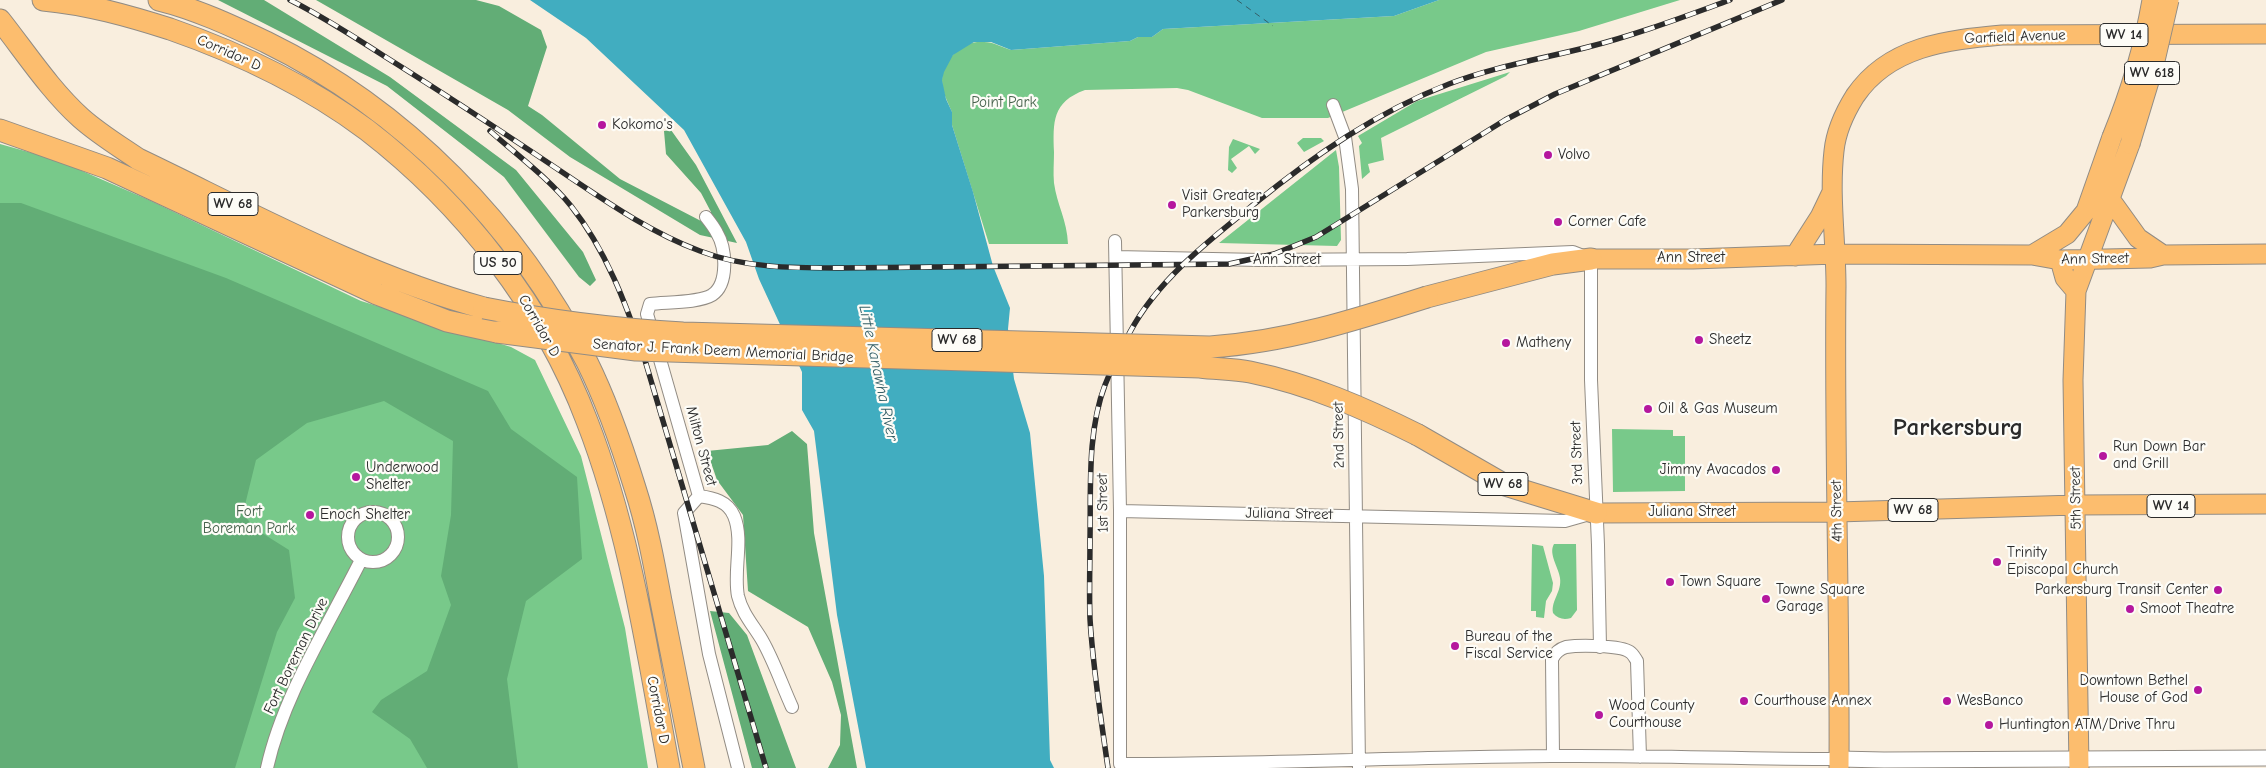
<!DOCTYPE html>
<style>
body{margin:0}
canvas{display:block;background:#f9eede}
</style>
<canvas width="2266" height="768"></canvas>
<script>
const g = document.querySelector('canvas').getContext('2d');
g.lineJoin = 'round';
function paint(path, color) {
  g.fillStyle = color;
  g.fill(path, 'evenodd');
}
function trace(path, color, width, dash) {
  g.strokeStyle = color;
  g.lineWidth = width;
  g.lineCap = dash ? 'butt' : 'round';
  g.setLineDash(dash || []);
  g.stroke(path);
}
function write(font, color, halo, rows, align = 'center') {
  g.font = font + ' "Comic Neue",sans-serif';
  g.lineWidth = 4.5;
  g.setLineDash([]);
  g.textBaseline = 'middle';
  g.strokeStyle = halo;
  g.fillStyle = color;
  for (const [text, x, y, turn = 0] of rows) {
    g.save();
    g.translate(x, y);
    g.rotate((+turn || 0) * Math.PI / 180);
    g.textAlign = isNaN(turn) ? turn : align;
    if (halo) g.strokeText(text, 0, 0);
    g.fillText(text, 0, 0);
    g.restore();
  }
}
const green = new Path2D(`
 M1439,0H1680L1579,31L1486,52L1328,118H1262L1188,90L1177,88L1085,90C1052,102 1053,122 1054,152C1054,162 1053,173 1054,183C1057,205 1067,220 1068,244H989L952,125C951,120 953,114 951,110C947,100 942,92 942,80C943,59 963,40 984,42C994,42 1001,47 1011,50L1130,41L1138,37H1152L1163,29L1394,16Z
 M1510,72L1506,76L1381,138L1384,160L1368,164L1370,172L1362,179L1359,146L1362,143L1358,136L1417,101Z
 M1303,138H1321L1324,141L1304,152L1297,143Z
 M1233,139L1260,149L1255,154L1249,146L1231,159L1237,168L1232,173L1228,170L1229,147Z
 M0,144L57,160L149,200L361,301L511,347L535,360L581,456L625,628L648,768H0Z
 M1336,150L1339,167L1341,240L1337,246L1219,243Z
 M1612,429L1673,430V436H1685V491L1613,492Z
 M1532,544L1543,546L1553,583L1552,591L1546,601L1544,618L1536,617V611H1531Z
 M1554,544H1576L1577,610L1571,618C1564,620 1558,619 1553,613C1551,600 1562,592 1560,578C1559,568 1548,554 1554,544Z`);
const forest = new Path2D(`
 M218,0H264L390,77L516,170L583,252L596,280L590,286L579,277L504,177L387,86Z
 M316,0H476L499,6L541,30L547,47L528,106L542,115L620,179L701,221L711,212L701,193L666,154L664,131L671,130L696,165L737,243L700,235L570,157L508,110Z
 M0,203H21L226,278L488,391L511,429L577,477L582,559L526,601L507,679L518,768H427L410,739L372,712L381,700L427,671L451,605L441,576L451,515L453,441L384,401L307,423L256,460L243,513L254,528L289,550L295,598L277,632L235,768H0Z
 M792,431L807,444L814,533L857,768H828L840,745L841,715L832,682L808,627L748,591L743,515L717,480L707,451L768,445Z
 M710,611L729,613L747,635L796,768H752Z`);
const water = new Path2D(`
 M530,0H1439L1394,16L1163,29L1152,37H1138L1130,41L1011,50L991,42H974L953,55L944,72L942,80L946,99L952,112V125L973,192L993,266L1010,308L1008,329L1014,379L1030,433L1044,576L1050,760L1054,768H866L837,615L814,431L802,410V372L759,279L746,242L684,130L586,38Z`);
const ferry = new Path2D(`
 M1237,0L1273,26`);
const minor = new Path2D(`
 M1333,105L1345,137L1352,189L1359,768
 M706,217C710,222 714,227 717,233C726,248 729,284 712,295C699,303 666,302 650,304L647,314L699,496L684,513L709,654L738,768
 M1115,241L1120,511V764C1264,764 1407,757 1551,756C1647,755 1743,759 1839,759
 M1116,257L1260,260L1407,259L1573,252L1591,259V380L1598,545L1600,647
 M699,496C713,498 728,501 734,516C744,540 733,571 738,596C742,613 753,625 762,640C774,661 782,685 792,707
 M1120,511L1565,521L1593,513
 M348 537a25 25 0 1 1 50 0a25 25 0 1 1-50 0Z
 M1553,756L1552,659C1555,653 1559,649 1566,647C1579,645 1620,645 1630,652C1633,654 1635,658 1637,661L1640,757
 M267,768C283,696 328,626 361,560`);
const tertiary = new Path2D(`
 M1839,759L1884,760L2266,758`);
const primary = new Path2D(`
 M2110,199L2138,238L2163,255
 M2032,255L2067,234L2086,211L2112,137
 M1795,256L1820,217L1832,192
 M1591,259H1693L1836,254L2032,255L2060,260L2150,258L2163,255L2266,254
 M2060,260L2065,278L2076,291
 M1596,513L1837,512L2076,505L2266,504
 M1839,768C1840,607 1834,447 1836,286C1836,241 1829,195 1834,151C1836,131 1845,112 1855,96C1889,46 1947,40 2002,35L2266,34
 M2079,768L2073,380L2076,291L2130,144`);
const motorway = new Path2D(`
 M43,0C87,4 129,16 170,29C239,53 308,86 367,130C463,204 544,307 587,421C630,532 647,651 669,768
 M159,0C196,9 232,26 266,42C405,110 517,225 587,362C607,402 622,446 635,488C647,525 654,563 661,601C672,656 683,712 694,768
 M0,20C26,53 50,90 81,118C99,134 119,146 138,159C251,213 363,275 484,308
 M0,130L107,168L377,294L447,321L497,332
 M1427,297L1553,264L1591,259
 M1418,435L1505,485L1596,513`);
const rail = new Path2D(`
 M290,0C322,16 353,36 384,56C443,93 501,131 559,170C604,200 649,232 700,251C744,268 792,268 838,268L1229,264L1274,254L1316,237L1505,120L1555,94L1782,0
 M490,131C517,155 548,178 571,206C606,250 626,304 644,357L766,768
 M1108,768C1101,719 1093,669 1090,619C1089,593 1090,565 1090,539C1091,489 1087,432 1105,385C1112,367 1121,349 1130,332C1157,281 1208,241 1253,205C1313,156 1377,112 1449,84C1493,67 1541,59 1588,47C1636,35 1683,17 1730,0`);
const primaryBridge = new Path2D(`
 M2112,137C2130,93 2144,47 2152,0
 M2130,144L2154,65L2169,0`);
const motorwayBridge = new Path2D(`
 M484,308C550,321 615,329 683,333L1210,347C1286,342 1355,320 1427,297
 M497,332L636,350L1200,367C1216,369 1234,369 1250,372C1309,384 1364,408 1418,435`);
const markers = [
 [602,125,5,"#b5179e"],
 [1548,155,5,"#b5179e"],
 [1172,205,5,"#b5179e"],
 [1558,222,5,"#b5179e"],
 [1699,340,5,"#b5179e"],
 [1506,343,5,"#b5179e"],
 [1648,409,5,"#b5179e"],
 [2103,456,5,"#b5179e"],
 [1776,470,5,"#b5179e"],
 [356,477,5,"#b5179e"],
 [310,515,5,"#b5179e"],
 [1997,562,5,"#b5179e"],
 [1670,582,5,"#b5179e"],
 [2218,590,5,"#b5179e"],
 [1766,599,5,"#b5179e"],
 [2130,609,5,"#b5179e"],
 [1455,646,5,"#b5179e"],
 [2198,690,5,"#b5179e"],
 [1744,701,5,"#b5179e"],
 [1947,701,5,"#b5179e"],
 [1599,715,5,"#b5179e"],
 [1989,725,5,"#b5179e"]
];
const shields = [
 [2124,35,48],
 [2152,73,55],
 [233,204,50],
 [498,263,48],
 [957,340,50],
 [1503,484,50],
 [2171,506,48],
 [1913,510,50]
];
const shieldNames = [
 ["WV 14",2124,35],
 ["WV 618",2152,73],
 ["WV 68",233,204],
 ["US 50",498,263],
 ["WV 68",957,340],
 ["WV 68",1503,484],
 ["WV 14",2171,506],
 ["WV 68",1913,510]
];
const streetNames = [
 ["Garfield Avenue",2015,37,-2],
 ["Corridor D",229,53,24],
 ["Ann Street",1691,258],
 ["Ann Street",2095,259,-1],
 ["Ann Street",1287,260],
 ["Corridor D",539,326,60],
 ["Senator J. Frank Deem Memorial Bridge",723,351,3],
 ["2nd Street",1339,435,-91],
 ["Milton Street",701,446,75],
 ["3rd Street",1577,453,-92],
 ["5th Street",2076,498,-91],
 ["1st Street",1103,503,-91],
 ["4th Street",1837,511,-91],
 ["Juliana Street",1692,512],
 ["Juliana Street",1289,514,1],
 ["Fort Boreman Drive",296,656,-64],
 ["Corridor D",658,710,79]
];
const parkNames = [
 ["Point Park",1004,103],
 ["Fort",249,512],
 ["Boreman Park",249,529]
];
const poiNames = [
 ["Kokomo's",612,125],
 ["Volvo",1558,155],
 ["Visit Greater",1182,196],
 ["Parkersburg",1182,213],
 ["Corner Cafe",1568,222],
 ["Sheetz",1709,340],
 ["Matheny",1516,343],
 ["Oil & Gas Museum",1658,409],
 ["Run Down Bar",2113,447],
 ["and Grill",2113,464],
 ["Underwood",366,468],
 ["Shelter",366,485],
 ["Jimmy Avacados",1766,470,"right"],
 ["Enoch Shelter",320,515],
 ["Trinity",2007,553],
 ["Episcopal Church",2007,570],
 ["Town Square",1680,582],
 ["Towne Square",1776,590],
 ["Garage",1776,607],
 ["Parkersburg Transit Center",2208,590,"right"],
 ["Smoot Theatre",2140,609],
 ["Bureau of the",1465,637],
 ["Fiscal Service",1465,654],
 ["Downtown Bethel",2188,681,"right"],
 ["House of God",2188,698,"right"],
 ["Courthouse Annex",1754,701],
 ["WesBanco",1957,701],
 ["Wood County",1609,706],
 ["Courthouse",1609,723],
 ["Huntington ATM/Drive Thru",1999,725]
];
const waterNames = [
 ["Little Kanawha River",878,373,78]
];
const townNames = [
 ["Parkersburg",1958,428]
];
paint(green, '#78c98a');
paint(forest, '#62ad76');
paint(water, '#41adc0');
trace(ferry, '#345f67', 1, [6, 5]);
trace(minor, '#928c84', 14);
trace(tertiary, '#928c84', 17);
trace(primary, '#928c84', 21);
trace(motorway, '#928c84', 23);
trace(minor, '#fff', 12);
trace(tertiary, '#fff', 15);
trace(primary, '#fcbd6e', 19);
trace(motorway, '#fcbd6e', 21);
trace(rail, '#2b2b2b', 5.5);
trace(rail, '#fdfcf7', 4, [11]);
trace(primaryBridge, '#928c84', 21, []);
trace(motorwayBridge, '#928c84', 23, []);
trace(primaryBridge, '#fcbd6e', 19);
trace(motorwayBridge, '#fcbd6e', 21);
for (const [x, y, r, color] of markers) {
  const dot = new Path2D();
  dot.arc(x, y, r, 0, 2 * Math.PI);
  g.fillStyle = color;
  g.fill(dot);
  trace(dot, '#fdfcf7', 2);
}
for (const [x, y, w] of shields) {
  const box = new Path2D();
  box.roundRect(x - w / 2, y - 11.5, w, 23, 4);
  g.fillStyle = '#fdfcf7';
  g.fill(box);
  trace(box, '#2b2b2b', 1);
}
write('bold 14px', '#2b2b2b', null, shieldNames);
write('15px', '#2b2b2b', '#fdfcf7', streetNames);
write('15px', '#46624c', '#fdfcf7', parkNames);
write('15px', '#2b2b2b', '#fdfcf7', poiNames, 'left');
write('italic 16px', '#345f67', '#fdfcf7', waterNames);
write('bold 25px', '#2b2b2b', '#fdfcf7', townNames);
</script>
